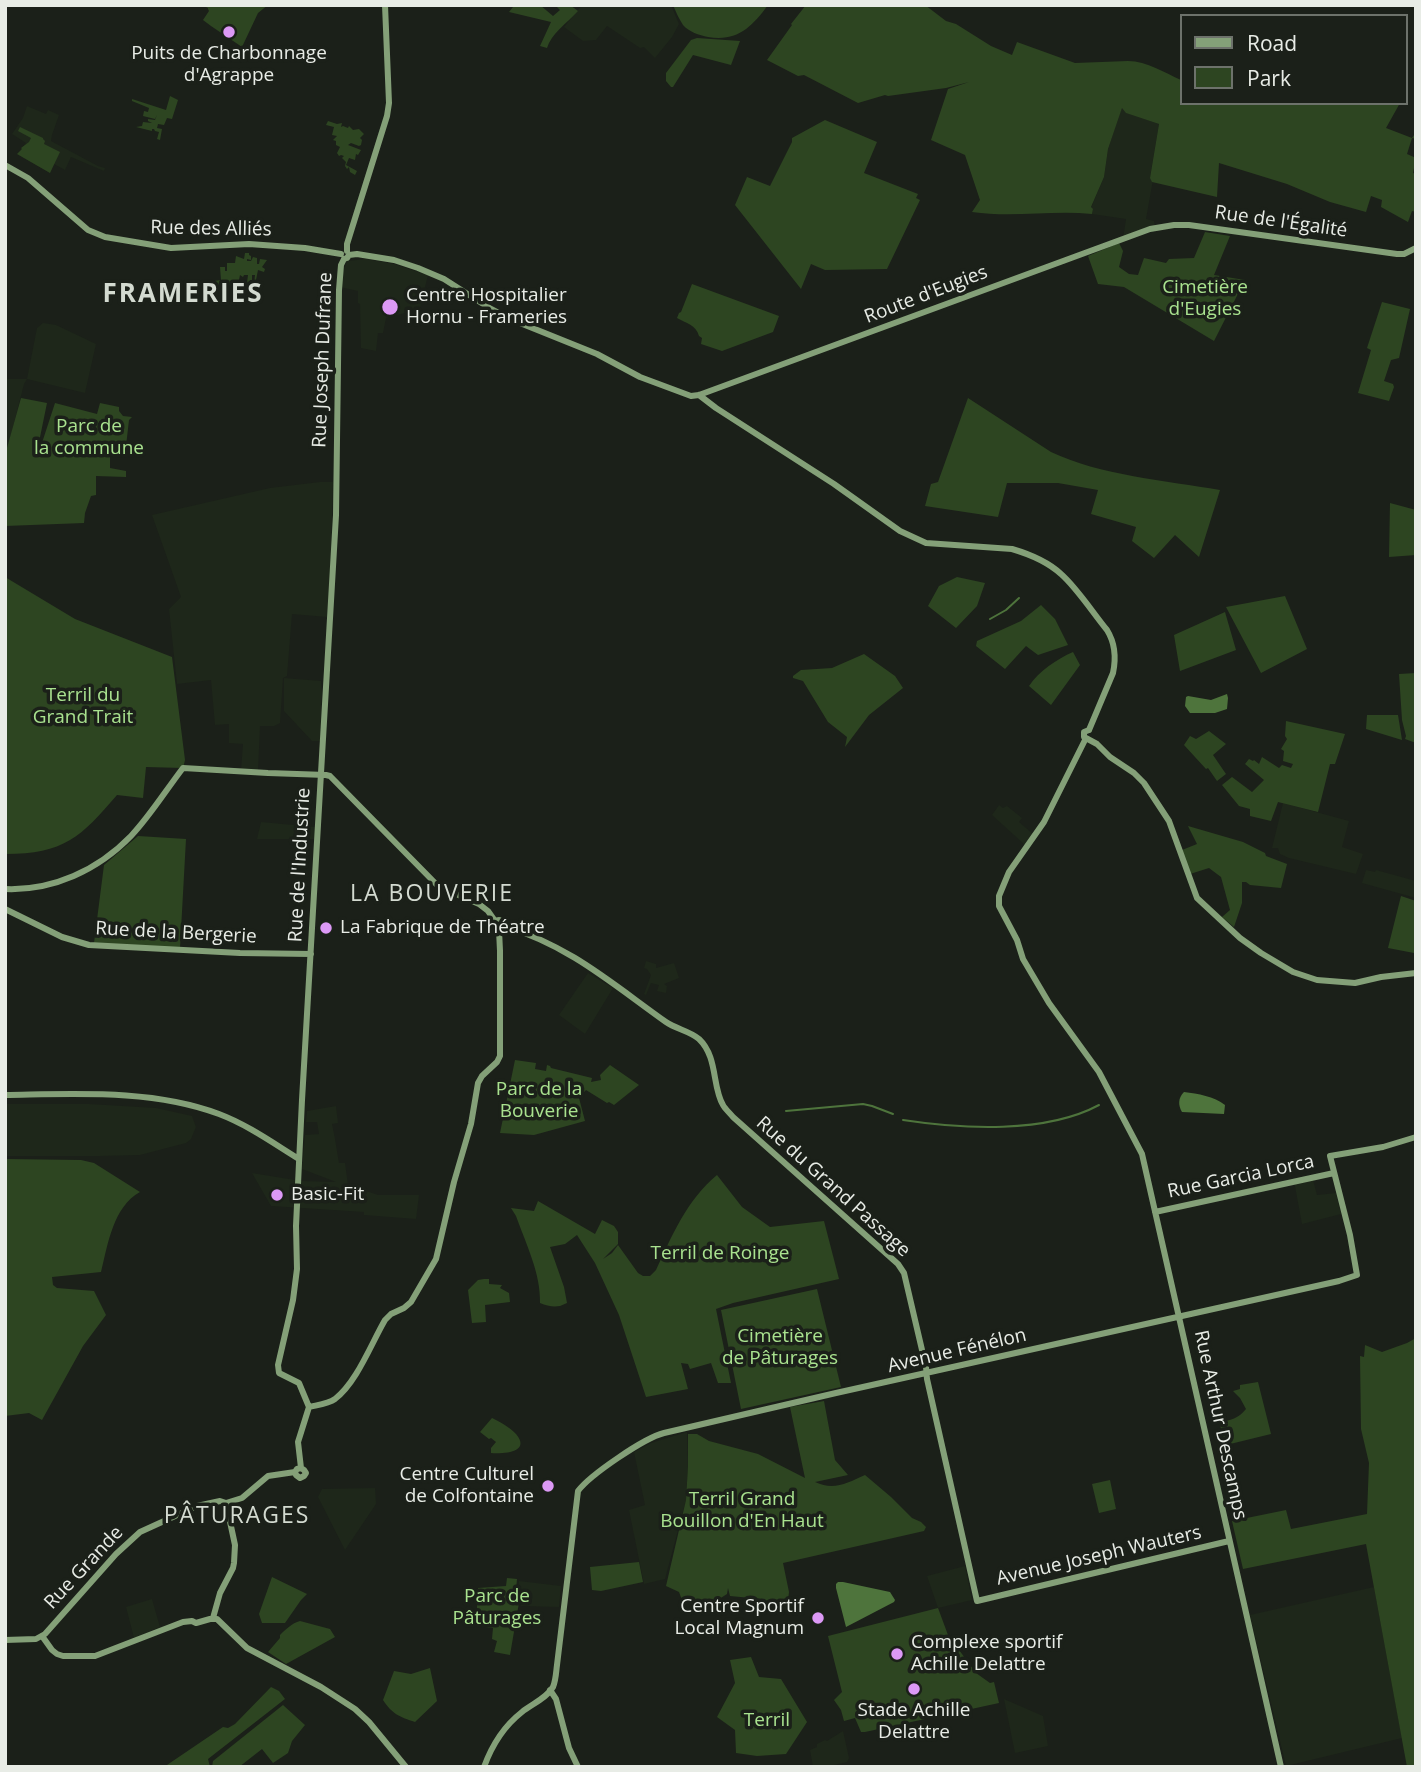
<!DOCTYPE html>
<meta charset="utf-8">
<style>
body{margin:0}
#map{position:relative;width:1421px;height:1772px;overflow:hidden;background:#1b2019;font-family:"Open Sans",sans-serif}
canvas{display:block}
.frame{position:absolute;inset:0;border:7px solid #e8ece6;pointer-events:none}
.legend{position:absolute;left:1180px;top:14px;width:228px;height:91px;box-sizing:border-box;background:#1b2019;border:2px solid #6d726b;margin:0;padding:9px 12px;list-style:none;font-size:21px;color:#e8ece6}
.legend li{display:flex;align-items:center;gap:14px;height:35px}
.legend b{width:35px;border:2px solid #6d726b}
</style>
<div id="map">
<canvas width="1421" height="1772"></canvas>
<div class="frame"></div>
<ul class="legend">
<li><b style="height:9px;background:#84a078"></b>Road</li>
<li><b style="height:19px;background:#2d4521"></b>Park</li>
</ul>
</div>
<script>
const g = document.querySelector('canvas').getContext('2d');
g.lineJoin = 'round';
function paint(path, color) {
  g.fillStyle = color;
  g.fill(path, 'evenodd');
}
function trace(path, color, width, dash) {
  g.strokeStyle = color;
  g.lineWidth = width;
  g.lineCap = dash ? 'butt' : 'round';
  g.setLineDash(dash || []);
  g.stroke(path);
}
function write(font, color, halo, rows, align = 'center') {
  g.font = font + ' "Open Sans",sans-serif';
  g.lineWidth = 7;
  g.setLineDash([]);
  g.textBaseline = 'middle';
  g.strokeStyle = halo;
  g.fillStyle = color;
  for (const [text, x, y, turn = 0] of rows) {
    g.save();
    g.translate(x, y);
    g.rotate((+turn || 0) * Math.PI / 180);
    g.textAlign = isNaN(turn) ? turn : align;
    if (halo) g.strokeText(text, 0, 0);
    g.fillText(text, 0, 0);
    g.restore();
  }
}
const built = new Path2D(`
 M582,5H671L679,24L672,37L655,58L644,47L640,48L607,26L596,40L583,41L564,27Z
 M27,106L46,114L48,110L59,115L52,135L51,141L98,166L105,168L104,171L71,157L65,170L54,164L50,173L17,154L26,143L12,134L23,118Z
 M1122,107L1127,113L1159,124L1150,177L1153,180L1146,219L1154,221L1155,228L1123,239L1126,219L1092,214L1093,210L1091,208L1104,177L1108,149Z
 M366,259L394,264L428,275L419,312L414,315L405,313L386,318L383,333H378L376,351L361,348L360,304L358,303V291L340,287L342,273L347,261Z
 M43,323L56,325L96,344L85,393L27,379L24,384L6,455L5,379H27L37,328Z
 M320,482H333L331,554L327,617L292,614L287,676L283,678L280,723L274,726H260L258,771L241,770L243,744L229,743V724L215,725L211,680L177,684L169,609L181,597L152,515L270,488Z
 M284,678L321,681L322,692L320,741H312L284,711Z
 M1283,803L1349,821L1342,847L1363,854L1356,874L1289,858L1280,854L1278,848H1272Z
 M999,805L1003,808L1007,806L1022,818L1019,822L1033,834L1025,845L992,815Z
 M261,822L315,827V839H257Z
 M1366,870L1375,872L1376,870L1416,881V898L1362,883Z
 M646,961L656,964V968L674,963L679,978L664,984L667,986L666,993L657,991L659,985L651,983L646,995L644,994L651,975L647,969L644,968Z
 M588,973L613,988L585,1034L559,1015Z
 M5,1104H89L156,1108L192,1116L196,1127L191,1139L186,1143L140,1155L100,1156H5Z
 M336,1106L338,1123L332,1124L335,1139L339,1163H345L348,1185L378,1195H419L416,1219L364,1215V1212L271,1206L252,1173L301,1181L336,1182L302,1169L305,1135L319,1134L317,1122H306L307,1111Z
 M1313,1180L1317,1195L1336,1193L1341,1214L1302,1224L1294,1181Z
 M687,1432L688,1466L686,1500L665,1579L644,1584L629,1510L645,1505L634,1452L651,1443Z
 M375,1488L376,1504L345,1550L318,1497L322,1489Z
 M965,1566L972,1600L938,1608L927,1576Z
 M519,1581L561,1586L559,1607L521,1606L523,1591L518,1589Z
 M1374,1587L1402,1738L1286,1766L1250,1615Z
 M152,1599L160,1627L134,1638L126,1607Z
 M1004,1699L1043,1716L1048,1746L1015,1753Z
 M843,1731L849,1758L847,1762L826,1767H813L810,1750L817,1747V1744L825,1740L827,1741Z`);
const green = new Path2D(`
 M207,5H268L258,13L242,47L211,26L203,20L209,11L208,9V8L206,7Z
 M512,5H540L553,16L560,10L555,5H570L578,11C567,23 551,34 547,48L540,46L551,22L509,12L513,7Z
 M673,5H768C752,27 737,42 708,37C699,35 689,32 683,25C679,19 676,12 673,5Z
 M806,5H925L946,21L956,24L991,46L1012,55L1017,42L1075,63L1128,61C1147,61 1165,73 1181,80V103H1400L1386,128L1412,138L1416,132V139L1412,138L1407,154L1416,158L1413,173L1416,174V212L1412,211L1408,222L1381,207L1382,200L1371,196L1366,212L1330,202L1287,184L1219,163L1217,197L1152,182L1150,178L1159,124L1126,113L1122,108L1108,149L1104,177L1091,207L1093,209L1092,214C1052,210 1012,218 972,212L980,200L965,155L931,140L948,89L969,82L946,88L888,96L885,95L858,103L804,75L798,76L767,60L792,25L791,24Z
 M697,38L740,41L731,65L693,55L673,87H671L666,81V73L691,40Z
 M170,96L178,100L172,119L167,118L164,125L158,124L157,128L162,129L160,140L157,139L159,132L155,131L154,129H152V131L136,127L142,126L143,122L152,123L148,121V119L155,120L157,115L155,119L143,116L144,111L148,112L149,108L132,101V99L166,110Z
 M825,120L877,142L864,173L918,194L916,198L920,200L887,269L825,270L811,264L801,289L735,205L747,177L770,186L792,142V138Z
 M328,121L337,124L342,123L341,127L343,126L348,128L349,126L353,130L359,129L364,134L360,138L362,140L361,145L359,146L351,143L348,145L361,150L358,155L356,154L355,160L349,158L346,165L357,171L355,175L350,172L349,167L347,169L345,166L346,162L342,158L344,156L341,155L339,156L337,153L340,147L336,145V141L333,140L337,136L332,135L334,127L326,125Z
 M20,127L43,138V139L45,141L44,144L60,152L50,173L17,154L22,149L21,148L29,142L31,138L18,131Z
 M1205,232L1230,236L1214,275L1245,280L1214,341L1124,287L1098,284L1088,256L1119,243L1123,251L1119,267L1129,274L1138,275L1144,258L1166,263L1169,259L1194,258Z
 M245,253H249V255L251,256V260L247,259V261H251L253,257L257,258V264H259L260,259L267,260L262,267L265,269L264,272L258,270L256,280L259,281L258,287L254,285L255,275H252V280H250L249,283H247L248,275H244L243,277L240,275L239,280H236L234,284L224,286L225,295L223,296L222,291L217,292L214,281L221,280L220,267H225V271H227V263H235L236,256L244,259Z
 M692,284L779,316L773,332L722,351L701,344L702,338L699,336C696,325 686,323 677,318L679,313L681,312Z
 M1382,302L1410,309L1399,358L1391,360L1384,381L1393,384L1394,387L1389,401L1358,393L1371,350L1367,348Z
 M21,398L47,403L38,447L39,452L55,403L97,414L100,403L119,407V411L123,416L132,417L129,420L125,455L110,453V468L126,471V477L96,476V495L91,496L85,513L84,523L5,526V455Z
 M968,398L1051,452C1099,475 1167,481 1220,490L1199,557L1175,535L1154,558L1132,541L1136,527L1091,514L1098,490L1058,483H1007L998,517L925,506L931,484L938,482Z
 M1390,503L1416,510V555L1389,557Z
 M5,577L75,619L172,657L185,760L183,768L146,767L143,798L117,795C81,837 64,854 5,854Z
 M957,577L985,583L977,606L956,628L928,606L939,586Z
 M1285,596L1307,649L1261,673L1226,607Z
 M1041,605L1055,619L1068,645L1038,655L1026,646L1005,669L976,646L977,641L1021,621Z
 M1225,612L1236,650L1180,671L1174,635Z
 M1073,652L1080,665L1051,705L1029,686C1039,671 1057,659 1073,652Z
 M864,654L895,676L903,688L869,715L845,747L847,737L828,722L803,681L793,678V676L801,670L832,668Z
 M1416,673V743L1405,739L1406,736L1402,720L1399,674Z
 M1367,715H1398L1402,740L1366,729Z
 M1286,721L1345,734L1335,764H1330L1318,812L1278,802L1271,821L1250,816V809L1239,806L1222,785L1232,777L1252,792L1264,780L1245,764L1249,759L1253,761L1254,760L1259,764L1262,757L1279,768L1282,765L1291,768L1293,764L1283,761L1284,751L1281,749L1287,739L1285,736Z
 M1209,731L1226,744L1213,755L1226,774L1217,781L1208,768L1206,769L1184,745L1190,736L1196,739Z
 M1188,826L1243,842L1265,853L1266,856L1287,864L1281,888L1250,885L1246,882H1242V903L1234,927L1222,917L1230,910L1221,877L1209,868L1190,874L1182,850L1197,844Z
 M138,836L186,839L180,948L94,943L104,865Z
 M1401,896L1416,901V970H1414V953L1388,948Z
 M515,1060L536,1063L535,1069L546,1071L547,1065L550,1066L551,1068L592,1078L591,1082L601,1080L600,1075L610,1065L639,1085L614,1105L609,1102L607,1103L586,1090L579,1098L585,1121L534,1135L500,1133Z
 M5,1159L81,1160L94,1163L140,1192C113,1207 108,1244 101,1272L52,1277L53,1285L57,1288L94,1291L106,1315L83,1346L42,1420L29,1413L5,1416Z
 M717,1175L742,1207L770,1227L824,1221L839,1279L733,1303L716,1309L731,1383H718L711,1363L690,1369L688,1364L681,1363L688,1389L646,1397L619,1315L595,1263L577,1235L565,1244L550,1247L564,1287L567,1303L560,1306C553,1307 547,1306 540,1303C541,1274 526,1244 516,1216L511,1208L534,1211L538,1201L595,1234L602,1220L614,1226L618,1232V1244L603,1259L612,1253L618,1245L638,1273L643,1276H650L656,1270C672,1235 687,1200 717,1175Z
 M484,1279H489V1284L502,1285L500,1288L509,1293L510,1302L485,1305L486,1322L472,1323L468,1290L478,1280Z
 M817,1289L841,1387L741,1409L721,1310Z
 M1416,1338V1767H1407L1366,1544L1243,1569L1232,1521L1286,1510L1291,1529L1367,1514L1369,1463L1361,1429L1360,1356L1364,1357L1365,1345L1382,1352L1407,1343Z
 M1258,1382L1271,1434L1226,1445L1219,1422C1230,1421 1239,1418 1246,1409L1240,1398L1233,1391L1240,1389V1385Z
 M824,1401L835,1460L848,1475L815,1482C834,1491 847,1483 865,1475L891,1497L912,1518L921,1522L926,1527L924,1531L783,1563L789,1592L787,1608L767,1612L762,1599L730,1596L728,1588L727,1594C706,1607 706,1608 682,1600L679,1592L666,1586L686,1500L688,1466V1434H697L709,1441L758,1454L805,1478L790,1407Z
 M492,1418C498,1421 510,1427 516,1434C531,1452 505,1454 491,1453V1448L496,1442L491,1438L489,1439L480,1432Z
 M1110,1480L1116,1509L1099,1513L1092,1484Z
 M639,1562L643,1582L601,1591L592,1590L590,1567Z
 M272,1577L307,1594L301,1600L285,1623H262L259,1614Z
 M507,1578L517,1579L516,1590L521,1591L510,1655L494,1652L497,1641L492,1639L493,1628L476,1626L478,1588L506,1586Z
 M938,1608L948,1635L976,1673L990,1683L994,1682L999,1703L865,1732H861L855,1718L844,1721L841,1710L834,1700L842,1692L828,1636Z
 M300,1621L330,1629L335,1637L286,1664L268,1652L280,1638V1635C285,1630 292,1623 300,1621Z
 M751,1657L759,1677L781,1679L807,1722L786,1754L757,1756L736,1753L735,1730L717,1717L735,1683L730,1660Z
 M430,1668L437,1701L415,1722C400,1717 392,1714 383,1700L394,1671L411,1674Z
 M271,1687L279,1691L285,1699L208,1759L210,1767H164L223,1727L228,1728L235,1724Z
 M283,1705L305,1725L292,1741L288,1753L273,1763L262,1749L239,1767H212L213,1761Z`);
const water = new Path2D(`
 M1227,694L1228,698L1227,709L1215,713H1190L1185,706L1186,697L1188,696L1211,700Z
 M1184,1092C1198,1094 1214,1096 1225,1105L1224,1114L1182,1112C1178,1105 1178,1098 1184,1092Z
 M838,1582H843L890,1592L895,1600L894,1602L846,1627L836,1588V1584Z`);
const stream = new Path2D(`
 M990,619L1006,610L1019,598
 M786,1111L863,1104L872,1106L893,1114
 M903,1120C962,1129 1045,1134 1099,1105`);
const secondary = new Path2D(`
 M5,165L28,178L88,230L105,237L171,248L249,244L305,248L341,254
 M347,251V244L387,116L389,103L385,5
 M344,259L347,258L349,255L357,254L394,260L418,268L444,279L491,309L510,319L597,354L640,377L691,396L699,395L1150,229L1174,225H1189L1397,254H1404L1416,248
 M699,395L716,408L834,484L900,531L926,543L1012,549C1029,554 1048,562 1061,574C1077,588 1093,613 1107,630C1115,643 1116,659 1113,673L1089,730
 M1089,730L1084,732V737L1097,744L1110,757L1134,773L1144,783L1169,821L1197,898L1240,938L1261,953L1293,972L1317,980L1355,983L1381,977L1416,973
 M1086,738L1044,822L1009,872L999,896V906L1017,940L1023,959L1049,1003L1099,1072L1142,1154L1281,1767
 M5,889C53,891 98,870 131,836C150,816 166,790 183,768L268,773L326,775L330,776L438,886L479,904L488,911L495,921
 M5,909L62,937L89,945L240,953L311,954
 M494 925a5 5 0 1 1 10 0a5 5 0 1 1-10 0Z
 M504,926C570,946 611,983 666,1022C676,1029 690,1031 699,1039C718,1057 712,1087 723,1105C725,1109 730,1113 733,1117L898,1264L904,1273L926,1367L927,1379L977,1601L1229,1541
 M5,1095C76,1094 152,1089 219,1114C248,1125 273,1143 299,1159
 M1155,1212L1334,1173
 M309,1407L299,1383L279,1373L278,1365L293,1300L297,1269L296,1226L302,1100L336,515L339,290L341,265L344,259
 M309,1407C317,1405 328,1404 335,1399C357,1382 371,1344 385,1320L391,1314L404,1308L411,1302L436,1259L454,1182L471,1124L478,1083L482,1076L497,1062L500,1056V951L499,930
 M295,1472L296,1475L300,1478L304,1476L306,1473L304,1470L301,1468L298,1442L309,1407
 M213,1618L220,1593L233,1568L234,1563L235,1545L226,1503
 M42,1636L52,1650L57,1654L63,1656H95L183,1622L192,1621L196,1623L210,1619H217L247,1648L321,1687L355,1709L369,1722L406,1767
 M5,1640L36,1639L45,1634L116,1554L140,1532L197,1506L220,1501L226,1503L242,1498L268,1476L295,1472L297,1469L301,1468
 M550,1690L556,1699L569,1748L578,1767
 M484,1767C492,1745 504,1726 522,1712C532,1704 547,1698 553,1687C556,1680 556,1672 557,1665L578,1491C590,1475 644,1438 664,1433L836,1393L1339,1281L1357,1275L1350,1235L1330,1156L1383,1147L1416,1137`);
const markers = [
 [229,32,7,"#dc99f5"],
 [390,307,9,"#dc99f5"],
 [326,928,7,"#dc99f5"],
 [277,1195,7,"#dc99f5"],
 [548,1486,7,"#dc99f5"],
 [818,1618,7,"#dc99f5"],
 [897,1654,7,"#dc99f5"],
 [914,1689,7,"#dc99f5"]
];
const poiNames = [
 ["Puits de Charbonnage",229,54,"center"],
 ["d'Agrappe",229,76,"center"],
 ["Centre Hospitalier",406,296],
 ["Hornu - Frameries",406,318],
 ["La Fabrique de Théatre",340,928],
 ["Basic-Fit",291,1195],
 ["Centre Culturel",534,1475,"right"],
 ["de Colfontaine",534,1497,"right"],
 ["Centre Sportif",804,1607,"right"],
 ["Local Magnum",804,1629,"right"],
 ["Complexe sportif",911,1643],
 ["Achille Delattre",911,1665],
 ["Stade Achille",914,1711,"center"],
 ["Delattre",914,1733,"center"]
];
const streetNames = [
 ["Rue de l'Égalité",1281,222,8],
 ["Rue des Alliés",211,229,1],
 ["Route d'Eugies",926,295,-21],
 ["Rue Joseph Dufrane",323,360,-88],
 ["Rue de l'Industrie",300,865,-87],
 ["Rue de la Bergerie",176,933,3],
 ["Rue Garcia Lorca",1241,1177,-12],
 ["Rue du Grand Passage",833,1187,42],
 ["Avenue Fénélon",957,1351,-13],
 ["Rue Arthur Descamps",1220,1425,78],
 ["Avenue Joseph Wauters",1099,1556,-13],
 ["Rue Grande",84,1568,-47]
];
const parkNames = [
 ["Cimetière",1205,288],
 ["d'Eugies",1205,310],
 ["Parc de",89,427],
 ["la commune",89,449],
 ["Terril du",83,696],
 ["Grand Trait",83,718],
 ["Parc de la",539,1090],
 ["Bouverie",539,1112],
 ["Terril de Roinge",720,1254],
 ["Cimetière",780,1337],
 ["de Pâturages",780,1359],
 ["Terril Grand",742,1500],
 ["Bouillon d'En Haut",742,1522],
 ["Parc de",497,1597],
 ["Pâturages",497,1619],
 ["Terril",767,1721]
];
const quarterNames = [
 ["LA BOUVERIE",432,894],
 ["PÂTURAGES",237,1516]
];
const districtNames = [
 ["FRAMERIES",183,295]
];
paint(built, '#1e271a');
paint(green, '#2d4521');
paint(water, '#4e743c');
trace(stream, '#4e743c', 2);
trace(secondary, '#84a078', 6);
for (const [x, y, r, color] of markers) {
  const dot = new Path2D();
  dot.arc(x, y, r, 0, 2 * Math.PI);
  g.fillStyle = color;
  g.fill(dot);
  trace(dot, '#1b2019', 2.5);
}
write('19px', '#e8ece6', '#1b2019', poiNames, 'left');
write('19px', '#e8ece6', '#1b2019', streetNames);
write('19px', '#a9e28f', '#1b2019', parkNames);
g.letterSpacing = '2px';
write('23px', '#d3dad0', '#1b2019', quarterNames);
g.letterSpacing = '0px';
g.letterSpacing = '2px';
write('bold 26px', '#d3dad0', '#1b2019', districtNames);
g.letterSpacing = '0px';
</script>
